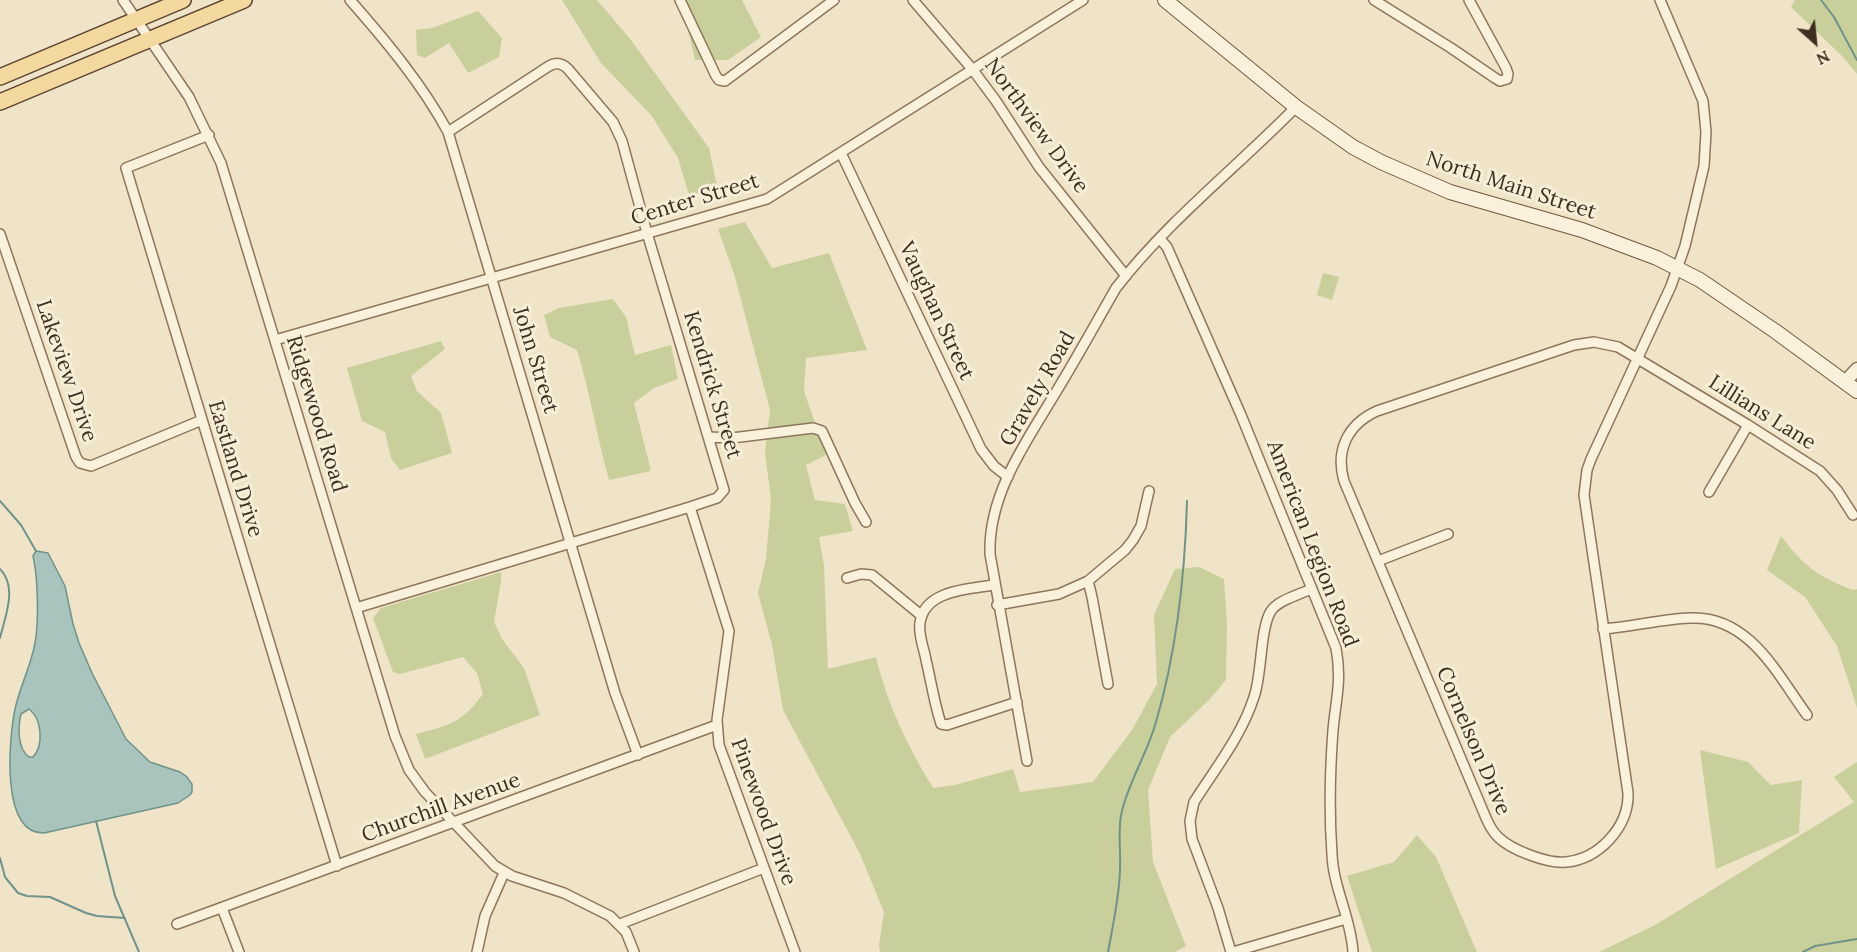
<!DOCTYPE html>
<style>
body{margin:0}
#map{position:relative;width:1857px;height:952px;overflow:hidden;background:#f0e4c8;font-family:Lora,serif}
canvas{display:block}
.north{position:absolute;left:1785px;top:12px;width:60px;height:60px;-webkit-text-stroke:4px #f7eed8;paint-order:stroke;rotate:153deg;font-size:16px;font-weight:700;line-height:24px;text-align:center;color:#3d2e20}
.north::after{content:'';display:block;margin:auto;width:21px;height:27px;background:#3d2e20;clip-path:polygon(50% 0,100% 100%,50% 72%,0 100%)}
</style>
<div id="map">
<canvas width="1857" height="952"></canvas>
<div class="north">N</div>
</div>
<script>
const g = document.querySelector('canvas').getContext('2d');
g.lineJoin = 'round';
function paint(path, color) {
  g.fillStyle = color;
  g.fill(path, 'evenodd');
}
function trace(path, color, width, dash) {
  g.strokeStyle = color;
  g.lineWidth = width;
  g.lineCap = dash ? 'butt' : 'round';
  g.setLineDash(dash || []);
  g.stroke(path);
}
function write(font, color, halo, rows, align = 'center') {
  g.font = font + ' Lora,serif';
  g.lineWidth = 6;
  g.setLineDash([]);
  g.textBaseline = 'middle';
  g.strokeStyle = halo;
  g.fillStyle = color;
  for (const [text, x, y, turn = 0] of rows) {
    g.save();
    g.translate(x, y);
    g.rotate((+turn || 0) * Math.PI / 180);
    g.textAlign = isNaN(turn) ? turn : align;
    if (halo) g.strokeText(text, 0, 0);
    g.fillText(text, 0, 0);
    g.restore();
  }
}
const green = new Path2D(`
 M562,0H597L631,40L709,148L718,191L689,195L678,158L651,115L601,63Z
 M681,0H742L761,37L728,60H695Z
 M1795,0H1857V74L1843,57L1791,7Z
 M478,11L502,38L499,57L468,73L449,43L425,58L417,55L416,30L432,28Z
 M745,222L772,268L829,253L867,350L806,358L804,391L826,455L806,465L815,500L845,504L853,531L819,537L824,565L828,669L876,657C887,704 908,747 933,788L955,785L1013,769L1020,792L1093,782L1132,730L1157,684L1154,615L1175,569L1199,567L1224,579L1227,622L1226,680L1210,699L1170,737L1148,790L1153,862L1186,946L1175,952H880L879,945L884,912L859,852L783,710L772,645L758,593L766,559L771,500L765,452L770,410L735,277L718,229Z
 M1323,273L1339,277L1332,300L1317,295Z
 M613,299L626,317L635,355L671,345L678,379L654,388L634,403L651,471L609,480C597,437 590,393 577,350L550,337L544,315L559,308Z
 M441,341L445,349L411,376L417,391L441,413L452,453L400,470L391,458L385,432L362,421L347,368Z
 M1781,536C1805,567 1817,576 1853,590L1857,589V708L1837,646L1805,597L1767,570Z
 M501,572V581L494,622L502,639L524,668L540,715L425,759L416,734C451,725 461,723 483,694L477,673L463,657L400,674L393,672L373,618L381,608Z
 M1700,750L1748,762L1771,785L1802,780L1799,833L1716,869Z
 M1857,762V952H1599L1657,924L1854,802L1834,777Z
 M1417,835L1436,857L1477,952H1372L1347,876L1394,862Z`);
const water = new Path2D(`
 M36,551L48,553L65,586L73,624L79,643L92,673L126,739L150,762L180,772L186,776L192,784V792L190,795L178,803L44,833C0,834 9,739 15,709C20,686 31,666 35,643C39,622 38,577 33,556ZM29,709C42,719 44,745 33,757H29C17,748 18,727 21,714Z`);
const stream = new Path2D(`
 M1821,0L1834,17L1857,60
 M0,501L21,525L36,551
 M0,569C18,587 5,617 0,638
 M96,821L115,896L139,952
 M0,858L5,877L18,893L27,896L50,897L86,913L97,916L125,918
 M1108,952C1113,925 1119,898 1120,871C1121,850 1117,827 1123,807C1131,778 1148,751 1156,722C1177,650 1185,576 1187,501
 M1803,952L1815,946L1857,939`);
const minor = new Path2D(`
 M123,0L189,97L221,163L395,736L409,770L425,792L495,866L512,876L564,893L610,916L626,932L634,952
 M350,0C386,41 422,84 448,132L615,693L638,755
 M680,0L716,76L719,80L725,81L834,0
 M913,0L973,70L996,101L1039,167L1126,276
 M1374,0L1451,48L1495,78L1500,81L1507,79L1508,74L1506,68L1469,0
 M1660,0L1703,101L1706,132L1704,166L1685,246L1671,286L1591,459L1587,470L1584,495L1628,793C1629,827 1599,859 1566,862C1548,864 1511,850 1498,837C1493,832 1489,825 1486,818L1344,481C1335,450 1348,424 1377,411L1574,345L1594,342L1618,347L1748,425L1820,471L1837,490L1853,515
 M209,135L126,168L337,866
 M841,153L981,449L994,466L1008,477
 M0,234L76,457L80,463L91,466L202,420
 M1160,239L1167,247L1241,415L1336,648C1342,681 1336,698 1333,730C1330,770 1329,813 1332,854C1333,887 1351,918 1353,952
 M275,340L767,199L1083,0
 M708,437L732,438L813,428L822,431L855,503L866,522
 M1709,492L1748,425
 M690,507L729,631L717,720L719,745L795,952
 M1378,561L1448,534
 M847,578L861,574L872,575L922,616
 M1088,581L1092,597L1108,684
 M994,585C969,589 924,590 920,623C918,635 924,648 926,660C931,681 934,702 941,724L947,725L1017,702
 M997,605L1059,594L1088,581L1125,550L1133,540L1141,526L1149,491
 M356,608L690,507L717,498L724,490L647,233L622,141L613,122L568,69C562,63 556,62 549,66L448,132
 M1603,629C1632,627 1661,619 1690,618C1749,615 1777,674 1807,715
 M1027,761L990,554C988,492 1029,438 1059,387C1079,354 1097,321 1116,288C1168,221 1237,167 1296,107
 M222,908L239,952
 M177,924L717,725
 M620,924L764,868
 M477,952L485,916L504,873
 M1231,952L1218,908L1192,839L1190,821L1194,802C1215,769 1242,735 1254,697C1262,675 1260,628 1271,611C1278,600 1299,595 1311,589
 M1233,952L1346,919`);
const tertiary = new Path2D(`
 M1845,382L1857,369`);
const secondary = new Path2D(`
 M1165,0L1296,107L1353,147L1381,162L1450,192L1582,230L1657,258L1700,280L1775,331L1857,391`);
const primary = new Path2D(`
 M0,77L183,0
 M0,102L244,0`);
const streetNames = [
 ["Northview Drive",1036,126,54],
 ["North Main Street",1511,186,18],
 ["Center Street",695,200,-17],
 ["Vaughan Street",936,311,65],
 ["John Street",535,360,73],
 ["Lakeview Drive",66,371,71],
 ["Kendrick Street",712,385,73],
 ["Gravely Road",1038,389,-60],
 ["Lillians Lane",1762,413,32],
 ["Ridgewood Road",316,414,73],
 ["Eastland Drive",235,469,73],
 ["American Legion Road",1312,544,69],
 ["Cornelson Drive",1473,741,67],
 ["Churchill Avenue",441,808,-20],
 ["Pinewood Drive",763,812,70]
];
paint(green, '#c9cf9b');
paint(water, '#a9c4bc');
trace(water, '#6f938a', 1.5);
trace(stream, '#6f938a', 2);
trace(minor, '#8d765c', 12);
trace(tertiary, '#8d765c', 15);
trace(secondary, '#6f573f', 16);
trace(primary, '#5b4430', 18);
trace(minor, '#faf1dc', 9);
trace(tertiary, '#faf1dc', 12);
trace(secondary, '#faf1dc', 14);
trace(primary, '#f3d9a0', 15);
write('21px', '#3d2e20', '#f7eed8', streetNames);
</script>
